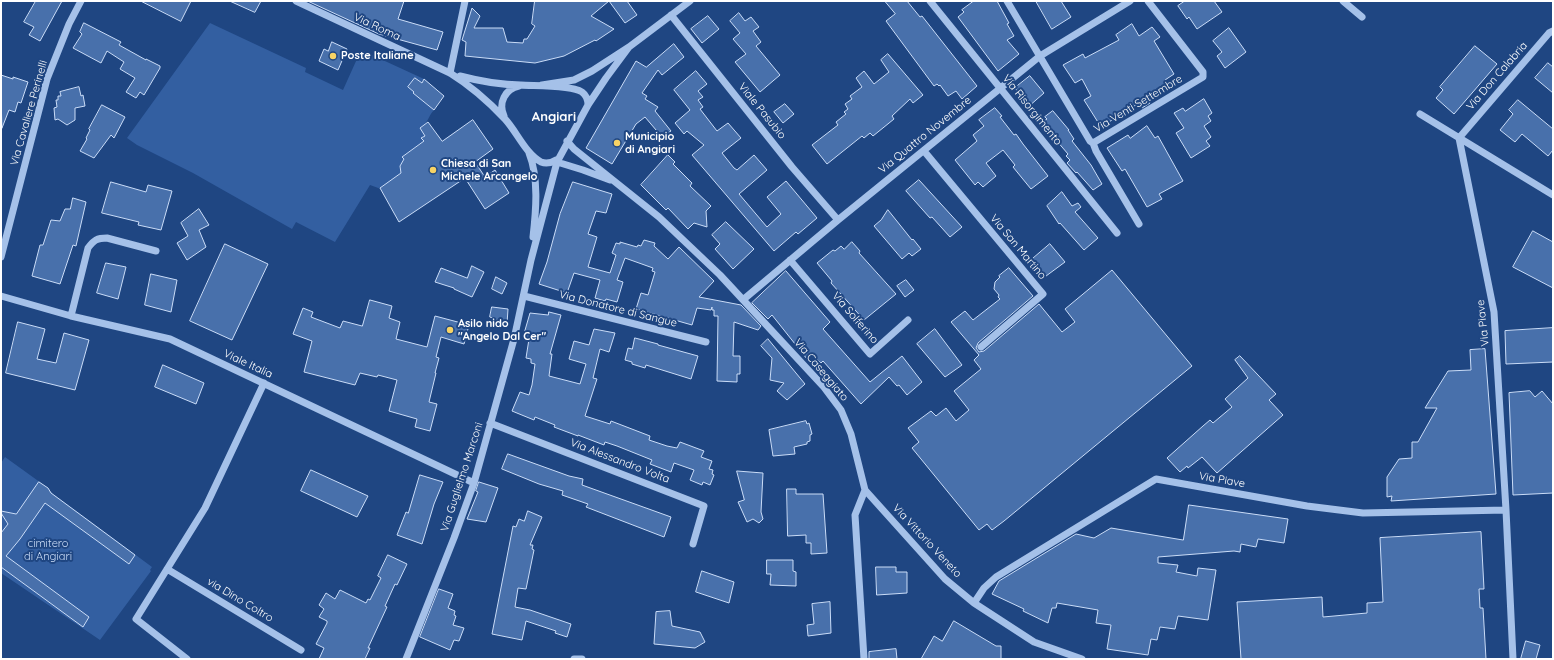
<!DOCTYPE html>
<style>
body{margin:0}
#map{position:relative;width:1554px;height:660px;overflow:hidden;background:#1f4682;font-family:Quicksand,sans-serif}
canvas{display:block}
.frame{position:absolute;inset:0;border:2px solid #fff;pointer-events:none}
</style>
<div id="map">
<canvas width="1554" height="660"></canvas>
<div class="frame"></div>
</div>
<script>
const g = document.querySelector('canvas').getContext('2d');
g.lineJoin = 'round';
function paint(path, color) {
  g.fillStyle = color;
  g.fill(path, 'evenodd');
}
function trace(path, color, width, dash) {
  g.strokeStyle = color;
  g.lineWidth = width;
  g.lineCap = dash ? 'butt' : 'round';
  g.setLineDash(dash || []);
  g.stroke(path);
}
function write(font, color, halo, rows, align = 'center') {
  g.font = font + ' Quicksand,sans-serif';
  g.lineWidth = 4;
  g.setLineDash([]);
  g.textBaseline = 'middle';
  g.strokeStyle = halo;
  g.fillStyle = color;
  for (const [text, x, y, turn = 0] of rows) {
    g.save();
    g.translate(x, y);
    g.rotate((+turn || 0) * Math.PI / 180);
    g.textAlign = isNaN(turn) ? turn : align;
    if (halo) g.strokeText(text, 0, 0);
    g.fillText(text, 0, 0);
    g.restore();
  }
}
const green = new Path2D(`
 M210,23L306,68L305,72L343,90L361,50L424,79L413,93L434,110C427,118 429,122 420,128L425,136L422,138L424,141L402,157L404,160L400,166L402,172L381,189L370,185L335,242L296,222L292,229L193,173L137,145L127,138Z
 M5,457L48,488L52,493L152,567L150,570L151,571L100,640L1,573V463Z`);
const building = new Path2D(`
 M36,1H62L40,41L29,35L34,27L24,22Z
 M141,1H191L181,21Z
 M230,1H261L255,12Z
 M308,1H404L398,19L443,32L437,50L379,34Z
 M535,1H627L637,15L625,23L609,1L591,16L614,29L596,41L595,40L564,56L535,63L465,56L466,42L462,40L472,8L480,16L474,28H503L507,42L523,43L524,39H527L535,26L532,24Z
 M885,1H907L920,17L922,16L977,86L962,99L956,91L948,96L940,85L939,86L937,84L934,86L886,21L895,14Z
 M974,1H997L1009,23L1007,24L1014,36L1007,40L1019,54L998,71L958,17L964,12L962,10Z
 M1036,1H1061L1071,17L1052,29Z
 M1185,1H1214L1222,12L1197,29L1189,17L1187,19L1178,6Z
 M739,13L745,21L751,17L759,27L753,31L761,42L756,46L780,75L760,92L735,62L746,54L733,39L740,33L730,21Z
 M708,16L719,29L702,43L691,29Z
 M84,23L121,42L119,45L146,60V59L160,66V68L144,95L140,92L136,98L126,92L135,78L120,69L124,62L107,51L101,63L73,48L82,34L80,32Z
 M1132,24L1139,36L1152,27L1160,37L1154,41L1174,74L1165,80L1170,88L1149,101L1150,103L1142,108L1139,103L1101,127L1084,100L1091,96L1082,79L1075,83L1063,65L1083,54L1085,58L1119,40L1116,35Z
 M1229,28L1246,52L1225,68L1217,56L1222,52L1213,41Z
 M332,42L347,49L338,70L319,61L324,49L328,51Z
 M674,44L684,57L662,75L658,70L642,93L647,96L645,99L658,107L655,111L671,131L662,137L645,117L636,124L612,164L586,148L636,61L646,67Z
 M1475,46L1497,64L1454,114L1436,98L1443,90L1440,87Z
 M888,54L923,95L913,103L910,99L892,116L894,119L873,136L870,133L864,138L862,136L827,164L812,145L838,125L836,122L846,114L844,112L848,109L845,104L852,99L850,96L862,87L856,78L864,71L874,84L889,72L881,60Z
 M1548,63L1553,67V93L1535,78Z
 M696,71L707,84L698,91L703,97L698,100L703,107L700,109L717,131L728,123L741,138L722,153L734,168L737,170L754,155L767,170L739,194L767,227L781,214L767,197L786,181L817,218L798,234L796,232L774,251L692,155L704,145L687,131L684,134L675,123L690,110L674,90Z
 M1,75L13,79V77L28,82L21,103L18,102L15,112L9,110L2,128Z
 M1030,76L1044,93L1028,107L1019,97L1020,95L1015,88Z
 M415,78L422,83L424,79L444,96L434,110L413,93L414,92L408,87Z
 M79,87L81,96L83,95L85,106L75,108V120L67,125L58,119L55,120L54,108L57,107L56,100H58V96H61L60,92Z
 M1204,99L1212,113L1208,116L1211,121L1204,126L1211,137L1206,141L1210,146L1191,158L1176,133L1184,128L1174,113L1183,108L1185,111Z
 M1518,100L1553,129V150L1548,156L1522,134L1515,142L1500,130L1513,114L1509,110Z
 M785,104L794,114L783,123L774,112Z
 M102,105L125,117L114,138L111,135L94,158L80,151L87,139L86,138L90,130L89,129Z
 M995,108L1002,116L1000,117L1014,135L1016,134L1023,144L1048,176L1031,189L1013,167L1015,165L1003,150L986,163L996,176L983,187L978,182L975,185L955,160L977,141L973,135L984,126L979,120Z
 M1053,111L1069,130H1068L1074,139L1072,141L1091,165L1102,184L1093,190L1077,172L1076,173L1067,163L1070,160L1066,156L1068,154L1056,140L1054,141L1040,124L1047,119L1045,117Z
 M473,120L493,149L475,162L485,177L495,170L509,193L485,209L465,178L399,222L380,188L401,173L400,166L404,159L402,157L424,141L421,138L425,136L420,128L428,122L442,141Z
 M1147,126L1155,138L1158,136L1183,181L1159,194L1162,199L1147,207L1125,169L1122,171L1107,148L1128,135L1130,138Z
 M668,155L675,162L673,164L692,183L690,186L711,206L706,211L707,227L694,223L688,229L668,208L666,210L641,185Z
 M919,180L962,227L950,237L932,217L930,218L906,191Z
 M111,182L146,192L148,185L172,191L161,230L138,225L139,222L102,213Z
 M573,182L612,194L606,213L596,211L588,234L597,237L588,267L610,273L616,255L612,253L616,243L620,244V242L637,247L638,245L641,246L644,240L655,243L654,246L668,259L679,247L714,281L699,297L741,305L761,326L758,330L734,322L733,356H740V374H737V382L717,381L718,316H714V310H712V307L711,310L697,308L692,325L636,309L641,293L648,295L655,272L652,271L653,268L625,258L617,280L623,282L617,302L606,299L605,301L595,298L600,280L574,273L567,293L539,284L547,262L560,214Z
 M1062,192L1072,206L1078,203L1081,207L1075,212L1098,238L1084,250L1060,223L1059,224L1047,206Z
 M73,198L86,202L76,246L73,245L60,284L32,276L40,245H43L51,220L60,221L65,209H70Z
 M199,209L209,225L199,230L206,247L187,260L177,243L188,236L181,223Z
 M888,210L912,240L913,239L921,249L912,256L909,253L902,259L874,226L881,220Z
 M726,222L754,249L733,269L715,249L720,244L712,235Z
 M1533,231L1553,242V288L1513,267Z
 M852,242L860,251L859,253L896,294L864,320L831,283L832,281L817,263L833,250L835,251L841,246L844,249Z
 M225,244L268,264L232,340L190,321Z
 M1050,244L1065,262L1042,279L1029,262Z
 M106,263L126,267L118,299L97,293Z
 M472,266L484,272L472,297L454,289V288L435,282L441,268L467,278Z
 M1009,268L1033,296L978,343L976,348L979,352L984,351L1039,304L1062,332L1075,322L1065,309L1112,270L1192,366L1004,521L992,530L987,524L979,530L912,448L919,442L908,428L931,411L936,416L946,408L956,421L969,410L954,391L981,369L974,360L979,355L951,322L965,311L973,320L1000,299L998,297L999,295L994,289L995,282L1000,277L999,276Z
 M786,271L830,322L823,329L870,382L902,356L922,382L907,395L899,385L897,386L889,377L861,404L823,361L821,363L812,354L807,359L772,315L768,319L752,303Z
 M151,274L177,280L171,312L145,305Z
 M496,277L507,283L502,294L492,289Z
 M906,280L914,290L905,297L897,286Z
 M370,300L392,306L389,318L400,322L396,339L427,347L435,316L469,325L464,344L441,337L436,357L439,358L435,373H436L429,402L437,404L430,431L415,427L417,419L389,411L397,380L378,375L377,377L360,373L355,385L304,372L312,341L293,334L303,308L313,312L311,317L340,328L343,321L362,326Z
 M492,307L508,309L507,324L490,317Z
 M549,312L561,315L550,354H552L549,376L580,384L586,364L569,359L574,341L589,345L594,329L615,333L609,352L600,349L593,378L597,379L585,416L610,424L611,421L650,436L649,440L667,446L677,448L680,442L704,451L701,457L712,461L709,469L713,470L712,474L714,475L710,485L703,482L702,485L690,480L694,470L674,463L671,472L650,464L652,460L617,446L605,442L604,445L578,435V436L554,427L555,425L535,417L534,420L512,411L520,392L529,395L532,385L535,364L531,363V359L526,358L529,339L523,337L530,313L548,315Z
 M18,322L45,329L37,359L56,363L64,333L89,340L75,390L6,373Z
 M1553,328V362L1506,364L1505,331Z
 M935,329L962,365L945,377L917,344Z
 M635,338L658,344V345L698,356L691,379L646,365L645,368L632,364V362L625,360L628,348L632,349Z
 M768,339L805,384L787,400L777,391L784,383L770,380L772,358L761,346Z
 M1485,349L1496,494L1391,501L1392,496L1387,497V477L1399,459L1412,458V442H1418L1437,408H1425L1448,371L1471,370L1470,350Z
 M1240,356L1276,394L1269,400L1283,415L1217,473L1202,457L1188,468L1187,466L1180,472L1167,458L1203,426L1210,420L1213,423L1232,407L1225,399L1248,378L1235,360Z
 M163,365L204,383L196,404L155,387Z
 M1530,391L1535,397L1542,391L1553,404V493L1513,495L1509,393Z
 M806,421L807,424L809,423L812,434L810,435V441L807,442V444L794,447L795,454L773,456L769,430Z
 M508,454L569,476L583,479L582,485L671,517L664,537L586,507L588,504L562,495L563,491L539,484L502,469Z
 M311,470L368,496L357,517L301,491Z
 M737,471L763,473L761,512L763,519L759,523L753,519L747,522L738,502L744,500Z
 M420,475L443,482L434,504L422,544L397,535L406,512L408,513Z
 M39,482L48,488L51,493L135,555L129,564L45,503L20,539L6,556L89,617L83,627L1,567V533L8,524L1,513V511L16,514Z
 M479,482L498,488L486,522L467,519L478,492L476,491Z
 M787,489H796V494H823L827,553L811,554V543H806V535L788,536Z
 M1189,505L1288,519L1284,543L1258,539L1256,547L1241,544L1240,552L1234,551L1158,557V563L1178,565L1176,572L1197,576L1198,568L1216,570L1208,620L1178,616L1175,629L1160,627L1157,640L1151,639L1148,655L1107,649L1111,625L1096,623L1098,610L1057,603L1056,608H1052L1048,623L1023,611L1024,609L992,594L999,581L1076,534L1094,538L1111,528L1183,540Z
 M528,511L542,517L530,545H533L532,549L534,550L526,589L518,588L515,607L530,610L571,624L567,637L555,633L556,631L526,621L522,640L492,634L513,526L516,527L519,519L524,521Z
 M1481,532L1484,589H1479L1480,608H1483L1486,659H1241L1237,602L1322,597L1323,617L1367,613V603L1383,602L1380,538Z
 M388,555L407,564L397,585L395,584L385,606L387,607L368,648H370L365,659H319L324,648L316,644L327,623V621L319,617L324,609L319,605L326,593L335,599L340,590L366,603L368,599L370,600L381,578L378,576Z
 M767,560H793V571L796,572V586L770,585L771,574H767Z
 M876,567H896V572H907V593L877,595Z
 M702,571L734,582L729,603L696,592Z
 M439,589L453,594L448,608L455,611L454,615L456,616L453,625L464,628L459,641L454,640L450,650L420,637Z
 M830,602L831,633L808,636L807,625L814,624L812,604Z
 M670,611L672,626L700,632L705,642L695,648L654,644L656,612Z
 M954,621L996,646H1001V659H921L934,636L942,641Z
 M1526,641L1540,645L1536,659H1521Z
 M896,649L897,659H869V652Z`);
const minor = new Path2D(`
 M296,1L450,73C471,86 488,101 505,119C517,132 525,153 541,162C546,164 551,163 556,160L557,162L583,170L610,180
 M930,1L1117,233
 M1007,1L1090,141L1093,143L1203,77V72L1148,1
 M1343,1L1362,17
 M671,15L792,167L838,220
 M450,73L465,1
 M460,76C479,81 500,85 521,85C533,86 572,85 582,92C586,95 588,100 588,105
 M542,85L574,80L592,71L629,47L690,1
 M1420,114L1553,195
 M504,116C498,103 505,89 519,86
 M567,141L574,149L659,217L720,275L823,386L841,410L851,434L865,490L855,515L864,659
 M1093,143L1096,151L1139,224
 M924,151L1043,294L981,347
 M529,153C539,178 536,211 533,237
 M1,257L47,79L69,24L81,1
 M790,260L870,354L908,320
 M1,296L71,316L170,339L474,483
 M524,296L706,342
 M744,299L838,220L1040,56L1130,1
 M71,316L88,248C94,240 97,238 107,238L156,251
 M490,423L704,506L693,544
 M865,490L945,579L974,603L1034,642L1082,659
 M1506,510L1494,312L1459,138L1549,33L1553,31
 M167,569L301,650
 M974,603L984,588L996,577L1156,479L1307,506L1363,513L1506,510L1513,659
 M187,659L136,619L205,508L264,383
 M406,659L454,538L474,483L514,339L531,260L557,162L588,105L606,78L629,47
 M574,659H582`);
const markers = [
 [333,56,4,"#f7d365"],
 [617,143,4,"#f7d365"],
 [433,170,4,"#f7d365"],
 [450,330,4,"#f7d365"]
];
const streetNames = [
 ["Via Roma",377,27,25],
 ["Via Don Calabria",1497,76,-49],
 ["Via Venti Settembre",1138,104,-31],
 ["Via Risorgimento",1032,110,51],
 ["Viale Pasubio",762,111,51],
 ["Via Cavaliere Perinelli",29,113,-74],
 ["Via Quattro Novembre",925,135,-39],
 ["Via San Martino",1018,247,50],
 ["Via Donatore di Sangue",618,309,14],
 ["Via Solferino",855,318,49],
 ["Via Piave",1483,323,-96],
 ["Viale Italia",248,364,25],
 ["Via Caseggiato",821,370,50],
 ["Via Alessandro Volta",620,461,21],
 ["Via Guglielmo Marconi",462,477,-72],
 ["Via Piave",1222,480,10],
 ["Via Vittorio Veneto",927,541,47],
 ["via Dino Coltro",240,600,31]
];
const poiNames = [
 ["Poste Italiane",341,56],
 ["Municipio",625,137],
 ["di Angiari",625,150],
 ["Chiesa di San",441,164],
 ["Michele Arcangelo",441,177],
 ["Asilo nido",458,324],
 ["\"Angelo Dal Cer\"",458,337]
];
const parkNames = [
 ["cimitero",48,544],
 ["di Angiari",48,557]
];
const quarterNames = [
 ["Angiari",554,117]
];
paint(green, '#335fa1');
paint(building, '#4870ab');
trace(building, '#cadcf7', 1);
trace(minor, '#a5c1e9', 7);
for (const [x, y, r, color] of markers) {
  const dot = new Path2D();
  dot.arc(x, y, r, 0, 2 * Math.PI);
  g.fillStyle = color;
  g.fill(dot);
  trace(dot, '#1f4682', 1.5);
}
write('11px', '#fff', '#1f4682', streetNames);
write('bold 11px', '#fff', '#1f4682', poiNames, 'left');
write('11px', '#cadcf7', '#1f4682', parkNames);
write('bold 13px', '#fff', '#1f4682', quarterNames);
</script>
